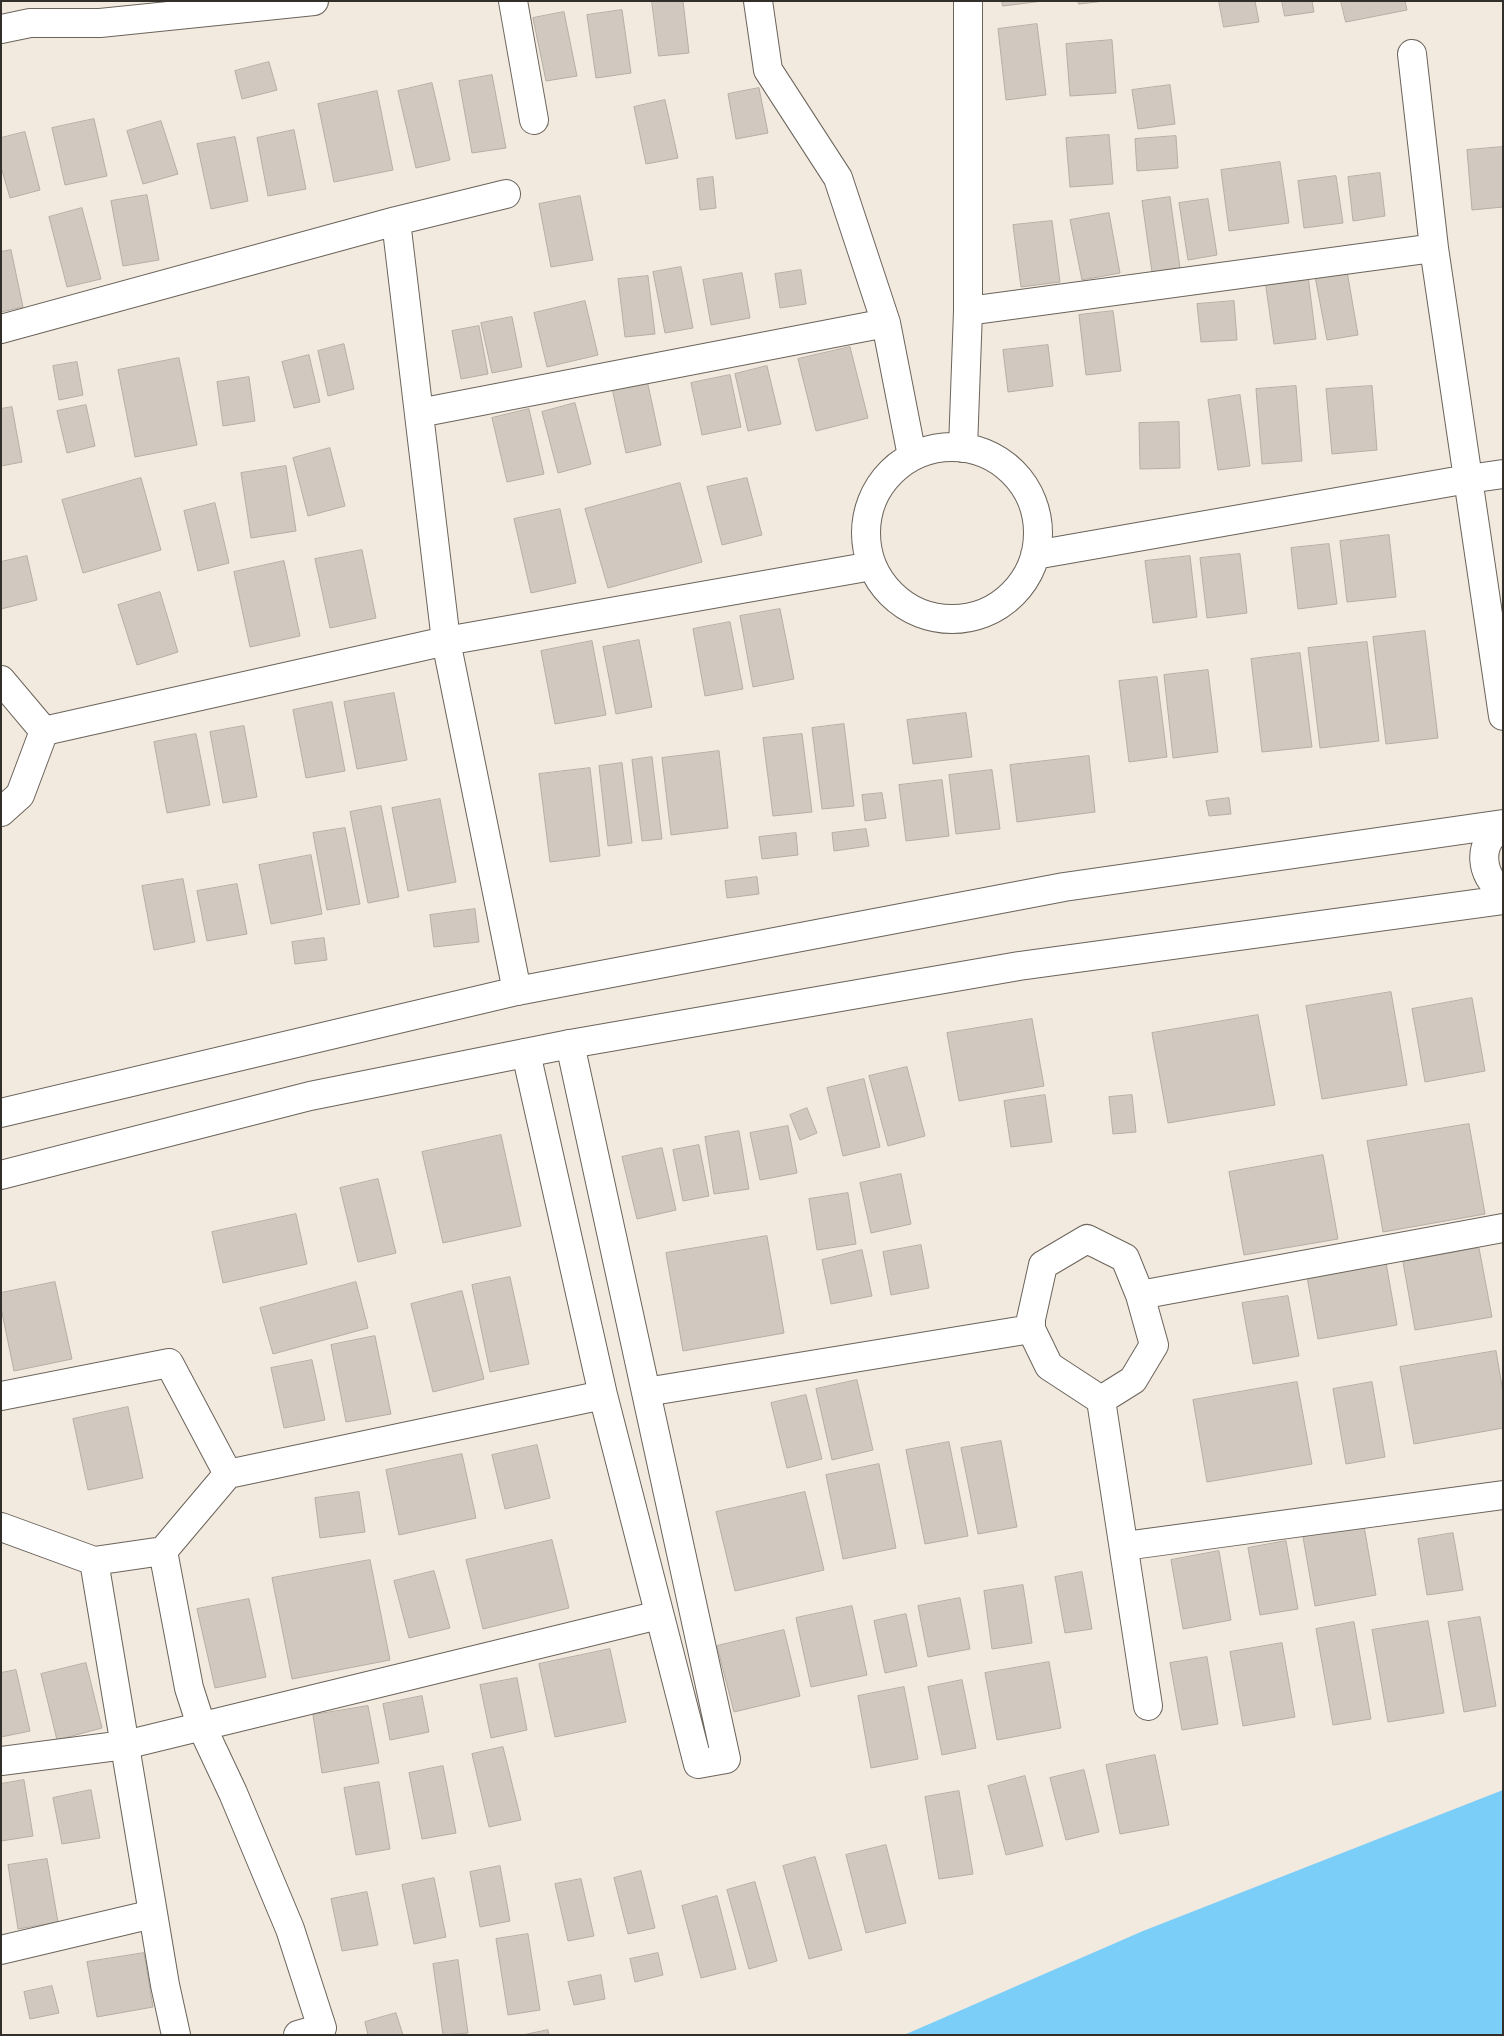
<!DOCTYPE html>
<style>
body{margin:0}
#map{position:relative;width:1504px;height:2036px;overflow:hidden;background:#f2e9df;font-family:"Alegreya Sans",sans-serif}
canvas{display:block}
.frame{position:absolute;inset:0;border:2px solid #322f2b;pointer-events:none}
</style>
<div id="map">
<canvas width="1504" height="2036"></canvas>
<div class="frame"></div>
</div>
<script>
const g = document.querySelector('canvas').getContext('2d');
g.lineJoin = 'round';
function paint(path, color) {
  g.fillStyle = color;
  g.fill(path, 'evenodd');
}
function trace(path, color, width, dash) {
  g.strokeStyle = color;
  g.lineWidth = width;
  g.lineCap = dash ? 'butt' : 'round';
  g.setLineDash(dash || []);
  g.stroke(path);
}
const water = new Path2D(`
 M1503,1790V2035H904L1143,1931Z`);
const building = new Path2D(`
 M652,1H683L689,53L659,56Z
 M1002,1H1043L1003,6Z
 M1078,1H1105L1079,4Z
 M1219,1H1255L1259,22L1224,27Z
 M1282,1H1312L1314,12L1285,16Z
 M1341,1H1405L1407,10L1346,22Z
 M622,10L631,73L596,78L587,15Z
 M564,12L577,76L546,81L533,18Z
 M1037,24L1046,95L1006,100L998,29Z
 M1112,40L1116,93L1070,96L1066,44Z
 M269,62L277,90L242,99L235,71Z
 M492,75L506,148L472,153L459,81Z
 M432,83L450,160L416,168L398,91Z
 M1170,85L1175,124L1138,129L1132,90Z
 M759,88L768,133L736,139L728,94Z
 M377,91L393,170L334,182L318,104Z
 M665,100L678,158L646,164L634,107Z
 M94,119L107,176L65,185L52,128Z
 M161,121L178,174L143,184L127,131Z
 M294,130L306,189L268,196L257,138Z
 M25,132L40,190L10,198L1,167V138Z
 M1109,135L1113,184L1070,187L1066,138Z
 M1176,136L1178,168L1137,171L1135,139Z
 M235,137L248,201L211,209L197,144Z
 M1503,147V207L1472,210L1467,150Z
 M1280,162L1289,223L1229,231L1221,170Z
 M1380,173L1385,216L1353,221L1348,177Z
 M1336,176L1343,223L1304,228L1298,181Z
 M713,177L716,208L700,210L697,179Z
 M147,195L159,260L123,266L111,201Z
 M580,196L593,260L551,267L539,204Z
 M1170,197L1181,275L1153,279L1142,201Z
 M1208,199L1217,255L1188,260L1179,203Z
 M82,208L101,279L67,287L49,217Z
 M1109,213L1120,273L1082,280L1070,220Z
 M1052,221L1060,282L1021,287L1013,225Z
 M11,250L23,307L1,312V252Z
 M1346,265L1358,335L1327,340L1314,271Z
 M681,267L693,328L665,333L653,272Z
 M1307,268L1316,339L1274,344L1264,273Z
 M801,270L806,304L780,308L775,274Z
 M742,273L750,318L711,325L703,280Z
 M648,276L655,334L625,337L618,279Z
 M585,301L598,355L547,367L534,313Z
 M1234,301L1237,340L1201,342L1197,304Z
 M1113,311L1121,371L1086,375L1079,315Z
 M512,317L522,367L492,373L481,323Z
 M479,326L488,374L461,379L452,331Z
 M344,344L354,389L328,396L318,351Z
 M1048,345L1053,386L1008,392L1003,350Z
 M850,347L868,418L816,431L798,359Z
 M309,355L320,402L294,408L282,362Z
 M179,358L197,445L135,457L118,370Z
 M77,362L83,395L59,400L53,366Z
 M767,366L781,424L748,431L735,374Z
 M730,375L741,427L702,435L691,383Z
 M249,377L255,421L223,426L217,382Z
 M647,380L661,445L626,453L612,388Z
 M1296,386L1302,461L1262,464L1256,389Z
 M1372,386L1377,450L1332,454L1326,389Z
 M1240,395L1250,466L1218,470L1208,400Z
 M575,403L591,464L558,473L542,412Z
 M86,405L95,446L67,453L57,411Z
 M12,407L22,462L1,466V409Z
 M529,409L544,474L507,482L492,418Z
 M1179,422L1180,468L1140,469L1139,423Z
 M330,448L345,506L308,516L293,458Z
 M286,466L296,531L251,538L241,473Z
 M141,478L161,550L83,573L62,500Z
 M747,478L762,535L722,545L707,487Z
 M680,483L702,562L608,588L585,509Z
 M215,503L229,563L198,571L184,511Z
 M560,509L576,583L531,593L514,519Z
 M1389,535L1396,597L1347,602L1340,541Z
 M1329,544L1337,604L1298,609L1291,548Z
 M362,550L376,618L330,628L315,559Z
 M1240,554L1247,613L1207,618L1200,558Z
 M27,556L37,600L1,609V562Z
 M1190,556L1197,617L1153,623L1145,561Z
 M284,561L300,636L250,647L234,572Z
 M160,592L178,652L137,665L118,605Z
 M780,609L794,679L753,687L740,616Z
 M730,622L743,689L705,696L693,629Z
 M1425,631L1438,738L1386,744L1373,637Z
 M639,640L652,707L616,714L603,647Z
 M592,641L606,715L555,724L541,651Z
 M1367,642L1379,741L1320,748L1308,648Z
 M1300,653L1312,747L1262,752L1251,659Z
 M1208,670L1218,752L1173,758L1164,675Z
 M1157,677L1167,757L1129,762L1119,681Z
 M394,693L407,760L357,769L344,702Z
 M332,702L345,771L306,778L293,710Z
 M966,713L972,757L913,764L907,720Z
 M844,724L854,806L822,809L812,728Z
 M244,726L257,797L223,803L210,732Z
 M196,734L210,805L167,813L154,742Z
 M802,734L812,812L773,816L763,738Z
 M719,751L728,828L671,835L662,758Z
 M1089,756L1095,812L1017,822L1010,765Z
 M652,757L662,839L642,841L632,760Z
 M622,763L632,843L608,846L599,766Z
 M590,768L600,856L550,862L539,774Z
 M992,770L1000,829L956,834L949,775Z
 M942,780L949,836L906,841L899,785Z
 M882,793L886,818L865,821L862,795Z
 M1229,798L1231,814L1209,816L1206,801Z
 M440,799L456,882L408,891L392,808Z
 M381,806L399,897L368,903L350,812Z
 M345,828L360,904L327,910L313,833Z
 M866,829L869,846L834,851L832,833Z
 M796,833L798,855L762,859L759,837Z
 M311,855L322,914L271,924L259,865Z
 M757,877L759,894L727,898L725,881Z
 M183,879L195,942L154,950L142,886Z
 M237,884L247,934L207,941L197,891Z
 M475,909L479,942L434,947L430,915Z
 M324,938L327,960L295,964L292,942Z
 M1391,992L1407,1085L1322,1099L1306,1006Z
 M1472,998L1485,1071L1425,1082L1412,1009Z
 M1258,1015L1275,1105L1168,1123L1152,1033Z
 M1032,1019L1044,1086L959,1101L947,1033Z
 M907,1067L925,1136L888,1146L869,1076Z
 M864,1079L880,1147L843,1156L827,1088Z
 M1045,1095L1052,1142L1011,1147L1004,1101Z
 M1132,1095L1136,1132L1113,1134L1109,1097Z
 M807,1108L817,1133L800,1140L790,1115Z
 M1469,1124L1485,1214L1383,1232L1367,1141Z
 M788,1126L797,1173L760,1180L750,1133Z
 M739,1131L749,1189L714,1194L705,1137Z
 M501,1135L521,1226L443,1243L422,1152Z
 M699,1145L709,1196L683,1201L673,1150Z
 M662,1148L676,1210L637,1219L622,1157Z
 M1323,1155L1338,1239L1244,1255L1229,1172Z
 M901,1174L911,1224L871,1233L860,1183Z
 M378,1179L396,1253L358,1262L340,1188Z
 M848,1193L856,1244L817,1250L809,1199Z
 M296,1214L307,1264L223,1283L212,1232Z
 M767,1236L784,1333L683,1351L666,1253Z
 M921,1245L929,1288L891,1295L883,1252Z
 M1479,1248L1492,1317L1415,1330L1403,1262Z
 M862,1250L872,1296L831,1304L822,1260Z
 M1385,1257L1397,1325L1318,1339L1306,1271Z
 M510,1277L529,1364L490,1372L472,1285Z
 M55,1282L72,1359L14,1371L1,1308V1293Z
 M356,1282L368,1328L273,1354L260,1308Z
 M462,1291L484,1379L433,1392L411,1304Z
 M1288,1296L1299,1356L1253,1364L1242,1303Z
 M375,1336L391,1414L346,1422L331,1345Z
 M1496,1351L1503,1392V1428L1414,1444L1400,1367Z
 M312,1360L325,1420L284,1428L271,1368Z
 M857,1380L873,1450L832,1460L816,1389Z
 M1297,1382L1312,1464L1207,1482L1193,1400Z
 M1372,1382L1385,1457L1346,1464L1333,1389Z
 M806,1395L822,1459L787,1468L771,1403Z
 M128,1407L143,1478L88,1490L73,1419Z
 M1001,1441L1017,1527L978,1534L961,1448Z
 M949,1442L968,1536L925,1544L906,1450Z
 M537,1445L550,1498L505,1509L492,1455Z
 M462,1454L476,1518L399,1535L386,1470Z
 M879,1464L896,1548L843,1559L826,1475Z
 M359,1492L365,1532L320,1538L315,1498Z
 M805,1492L824,1570L735,1591L716,1512Z
 M1364,1526L1376,1595L1315,1606L1303,1537Z
 M1453,1533L1463,1590L1427,1595L1418,1539Z
 M552,1540L569,1608L483,1629L466,1560Z
 M1286,1541L1298,1609L1260,1615L1248,1548Z
 M1219,1551L1231,1620L1183,1629L1171,1560Z
 M370,1560L390,1660L292,1679L272,1578Z
 M434,1571L450,1628L409,1638L394,1581Z
 M1082,1572L1092,1629L1065,1633L1055,1577Z
 M1023,1585L1032,1643L992,1649L984,1591Z
 M960,1598L970,1649L928,1657L918,1606Z
 M249,1599L266,1677L215,1688L197,1609Z
 M852,1606L867,1675L811,1687L796,1618Z
 M906,1614L917,1666L885,1673L874,1621Z
 M1480,1617L1496,1706L1464,1712L1448,1622Z
 M1428,1621L1444,1713L1388,1722L1372,1630Z
 M1354,1622L1371,1719L1333,1725L1316,1629Z
 M784,1630L800,1696L734,1712L717,1646Z
 M1282,1643L1295,1717L1243,1726L1230,1652Z
 M610,1649L626,1722L555,1737L539,1664Z
 M1207,1657L1218,1724L1182,1730L1170,1663Z
 M1049,1662L1061,1728L997,1740L985,1673Z
 M86,1663L102,1728L57,1740L41,1674Z
 M16,1670L30,1731L1,1737V1673Z
 M517,1678L527,1730L491,1738L480,1685Z
 M962,1680L976,1748L942,1755L928,1687Z
 M904,1687L918,1759L871,1768L858,1696Z
 M422,1696L429,1732L390,1740L383,1704Z
 M368,1706L379,1763L322,1773L313,1715Z
 M503,1747L521,1820L489,1827L472,1754Z
 M1155,1755L1169,1825L1120,1834L1106,1765Z
 M443,1766L456,1833L422,1839L409,1773Z
 M1084,1770L1099,1832L1066,1840L1050,1778Z
 M1025,1776L1043,1846L1006,1855L988,1786Z
 M24,1780L33,1836L1,1841V1784Z
 M379,1782L390,1849L356,1855L344,1788Z
 M91,1790L100,1838L62,1844L53,1798Z
 M959,1791L973,1874L939,1879L925,1797Z
 M886,1845L906,1923L866,1933L846,1855Z
 M815,1857L842,1950L809,1959L783,1866Z
 M47,1859L58,1922L18,1929L8,1865Z
 M500,1866L510,1921L480,1927L470,1872Z
 M641,1871L655,1928L628,1934L614,1878Z
 M434,1878L446,1937L414,1944L402,1885Z
 M581,1879L594,1936L568,1941L555,1884Z
 M755,1882L777,1961L749,1969L727,1890Z
 M367,1892L378,1945L342,1951L331,1899Z
 M717,1896L736,1969L701,1978L682,1906Z
 M528,1934L540,2010L508,2015L496,1939Z
 M144,1953L153,2007L97,2017L87,1962Z
 M658,1953L663,1975L635,1982L630,1959Z
 M458,1960L468,2033L443,2035L433,1964Z
 M601,1975L605,1999L574,2005L568,1982Z
 M52,1986L59,2013L30,2019L24,1992Z
 M396,2013L403,2035H368L365,2022Z
 M548,2030L549,2035H523Z`);
const minor = new Path2D(`
 M513,1L534,120
 M758,1L768,70L838,178L886,323L912,456
 M1,29L30,23H100L314,1
 M1412,54L1434,248L1503,716
 M506,194L396,221L446,641L517,991
 M968,311L1434,248
 M1,329L396,221
 M419,413L886,323
 M866 533a86 86 0 1 1 172 0a86 86 0 1 1-172 0Z
 M963,448L968,311V1
 M1035,555L1468,479L1503,474
 M1,680L44,731
 M44,731L446,641L872,566
 M1,812L20,795L44,731
 M526,1053L603,1395
 M1140,1295L1503,1228
 M646,1392L1031,1329
 M1,1396L169,1363L228,1474
 M1101,1400L1133,1380L1154,1345L1140,1295L1125,1258L1087,1239L1043,1265L1031,1319V1329L1049,1366L1101,1400L1148,1706
 M1,1527L94,1561L163,1551L228,1474L603,1395L698,1764L726,1759L570,1044
 M1124,1546L1503,1495
 M163,1551L189,1688L201,1725L233,1793L290,1929L322,2028L298,2035
 M94,1561L165,1985L176,2035
 M1,1761L125,1745L659,1615
 M1,1950L153,1914`);
const secondary = new Path2D(`
 M1503,827C1476,842 1480,876 1503,892
 M1,1113L517,991L1064,887L1503,824
 M1,1175L310,1096L570,1044L1019,966L1503,900`);
paint(water, '#7bcef8');
paint(building, '#d1c9bf');
trace(building, '#b6aea4', 1);
trace(minor, '#6b645b', 30);
trace(secondary, '#6b645b', 30);
trace(minor, '#fff', 28);
trace(secondary, '#fff', 28);
</script>
